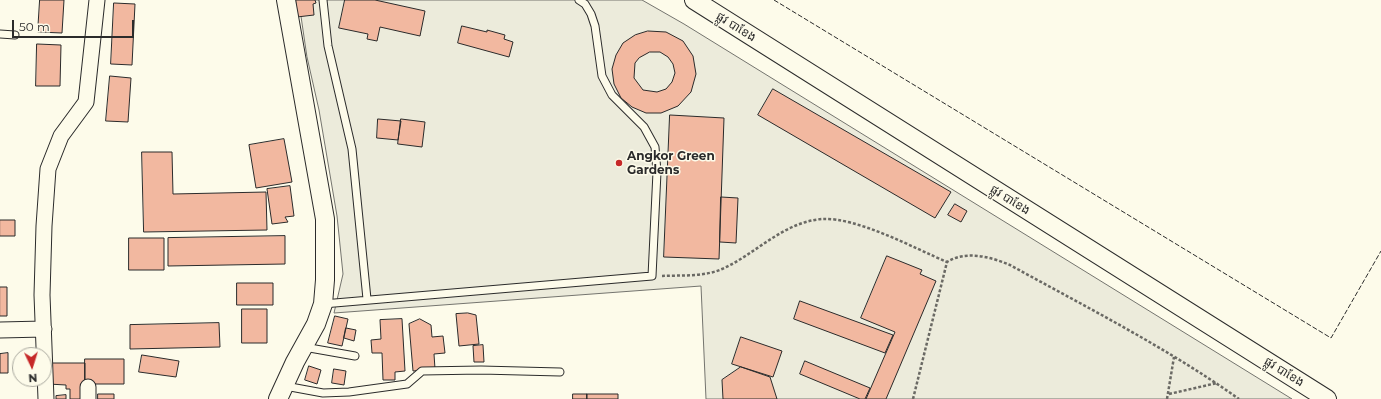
<!DOCTYPE html>
<meta charset="utf-8">
<style>
body{margin:0}
#map{position:relative;width:1381px;height:399px;overflow:hidden;background:#fdfbea;font-family:Montserrat,sans-serif}
canvas{display:block}
.north{position:absolute;left:12px;top:347px;width:40px;height:40px;box-sizing:border-box;background:#fdfbea;border:1px solid #a9a89e;border-radius:50%;rotate:176deg;font-size:11px;font-weight:700;line-height:16px;text-align:center;color:#2b2b2b}
.north::after{content:'';display:block;margin:auto;width:14px;height:18px;background:#c62828;clip-path:polygon(50% 0,100% 100%,50% 72%,0 100%)}
.scale{position:absolute;left:12px;top:20px;width:122px;height:18px;box-sizing:border-box;border:2px solid #2b2b2b;border-top:0;padding-left:5px;font-size:12px;line-height:14px;white-space:nowrap;color:#2b2b2b;-webkit-text-stroke:3px #fdfbea;paint-order:stroke}
</style>
<div id="map">
<canvas width="1381" height="399"></canvas>
<div class="north">N</div>
<div class="scale">50 m</div>
</div>
<script>
const g = document.querySelector('canvas').getContext('2d');
g.lineJoin = 'round';
function paint(path, color) {
  g.fillStyle = color;
  g.fill(path, 'evenodd');
}
function trace(path, color, width, dash) {
  g.strokeStyle = color;
  g.lineWidth = width;
  g.lineCap = dash ? 'butt' : 'round';
  g.setLineDash(dash || []);
  g.stroke(path);
}
function write(font, color, halo, rows, align = 'center') {
  g.font = font + ' Montserrat,"Noto Sans Khmer",sans-serif';
  g.lineWidth = 3;
  g.setLineDash([]);
  g.textBaseline = 'middle';
  g.strokeStyle = halo;
  g.fillStyle = color;
  for (const [text, x, y, turn = 0] of rows) {
    g.save();
    g.translate(x, y);
    g.rotate((+turn || 0) * Math.PI / 180);
    g.textAlign = isNaN(turn) ? turn : align;
    if (halo) g.strokeText(text, 0, 0);
    g.fillText(text, 0, 0);
    g.restore();
  }
}
const green = new Path2D(`
 M299,0H642L684,24L1292,399H706L701,286L334,313L343,274L337,216L319,110L307,57Z`);
const building = new Path2D(`
 M40,0H64L62,33L38,32Z
 M296,0H315L316,3L313,4L314,15L297,17Z
 M345,0H375L425,11L420,36L380,27L377,41L367,39L368,34L339,28Z
 M114,3L135,4L132,65L111,64Z
 M462,26L487,32V30L505,35L504,39L513,42L509,57L458,43Z
 M648,31L666,32L683,41L693,56L696,74L691,92L678,106L661,113H646L632,107L621,98L614,84L612,69L616,55L623,43L635,35ZM650,52H660L668,57L673,64L675,73L672,82L666,89L657,92L643,90L634,78L635,63L639,58Z
 M37,44L61,45L60,86H36Z
 M110,76L131,78L128,122L106,121Z
 M773,89L951,192L935,218L758,115Z
 M670,115L724,118L719,259L664,257Z
 M378,119L401,121L398,140L377,138Z
 M401,119L425,122L422,147L398,144Z
 M284,139L292,182L256,188L249,145Z
 M142,152H172L173,194L266,192L267,230L144,232Z
 M290,186L294,216L285,217L288,222L272,224L267,189Z
 M721,197L738,198L736,243L720,242Z
 M955,204L967,211L961,222L948,215Z
 M0,220H15V236H0Z
 M285,236V264L168,266V238Z
 M129,238H164V270H129Z
 M887,256L922,270L920,274L936,281L886,399H866L895,332L861,318Z
 M237,283H273V305H237Z
 M0,287H7V316H0Z
 M800,301L893,335L885,353L794,319Z
 M242,309H267V343H242Z
 M468,313L476,315L479,344L459,346L456,314Z
 M335,316L348,319L342,346L328,343Z
 M402,319L405,371L395,372V380H383L382,353H372L371,340L381,339L380,320Z
 M420,319L431,325L432,337L443,336L445,353L434,354L435,369L413,371L409,324Z
 M219,323L220,347L130,349V325Z
 M346,328L356,330L354,341L344,338Z
 M741,337L782,351L773,377L732,364Z
 M483,345L484,362H474L473,346Z
 M8,353V373H0V354Z
 M142,355L179,361L176,377L139,372Z
 M85,359H124V384H85Z
 M805,361L870,388L865,399H860L800,374Z
 M49,363H85V389L82,399H70V389H66V385L48,384Z
 M309,366L321,370L317,384L305,380Z
 M741,367L770,377L777,399H723L722,380Z
 M334,369L346,371L344,385L332,383Z
 M98,394H114V399H98Z
 M573,394H587V399H573Z
 M587,394H618V399H587Z
 M66,395V399H56V396Z`);
const path = new Path2D(`
 M662,276C681,275 704,277 722,269C756,254 783,222 822,219C857,217 914,248 947,262
 M1169,394L1217,383
 M913,399L947,262C966,250 991,257 1010,265C1088,308 1167,348 1239,399
 M1167,399L1174,357`);
const service = new Path2D(`
 M323,0L328,46L352,149L367,299
 M0,34L15,35
 M323,304L652,276L657,172L655,147L644,127L612,95L602,76L595,26L591,14L585,4L579,0
 M304,347L355,356
 M285,386L323,393L349,392L407,384L422,371L481,370L560,372`);
const minor = new Path2D(`
 M0,330L44,329
 M88,387V399
 M46,399L42,295L44,226L48,169L61,136L86,102L97,0`);
const tertiary = new Path2D(`
 M694,0L1327,399
 M278,399L295,362L316,324L323,304L325,280V219L286,0`);
const fence = new Path2D(`
 M774,0L1331,338L1381,251`);
const markers = [
 [619,163,4,"#c62828"]
];
const streetNames = [
 ["ផ្លូវ បាខែង",736,27,32],
 ["ផ្លូវ បាខែង",1010,200,32],
 ["ផ្លូវ បាខែង",1284,372,32]
];
const poiNames = [
 ["Angkor Green",627,156],
 ["Gardens",627,170]
];
paint(green, '#ecebdb');
trace(green, '#74746e', 1);
paint(building, '#f2b8a0');
trace(building, '#2b2b2b', 1);
trace(service, '#2b2b2b', 9);
trace(minor, '#2b2b2b', 17);
trace(tertiary, '#2b2b2b', 20);
trace(path, '#6a6964', 2.5, [3, 2]);
trace(service, '#fdfbea', 7);
trace(minor, '#fdfbea', 15);
trace(tertiary, '#fdfbea', 18);
trace(fence, '#2b2b2b', 1, [5, 2]);
for (const [x, y, r, color] of markers) {
  const dot = new Path2D();
  dot.arc(x, y, r, 0, 2 * Math.PI);
  g.fillStyle = color;
  g.fill(dot);
  trace(dot, '#fdfbea', 1.5);
}
write('12px', '#2b2b2b', '#fdfbea', streetNames);
write('bold 12px', '#2b2b2b', '#fdfbea', poiNames, 'left');
</script>
